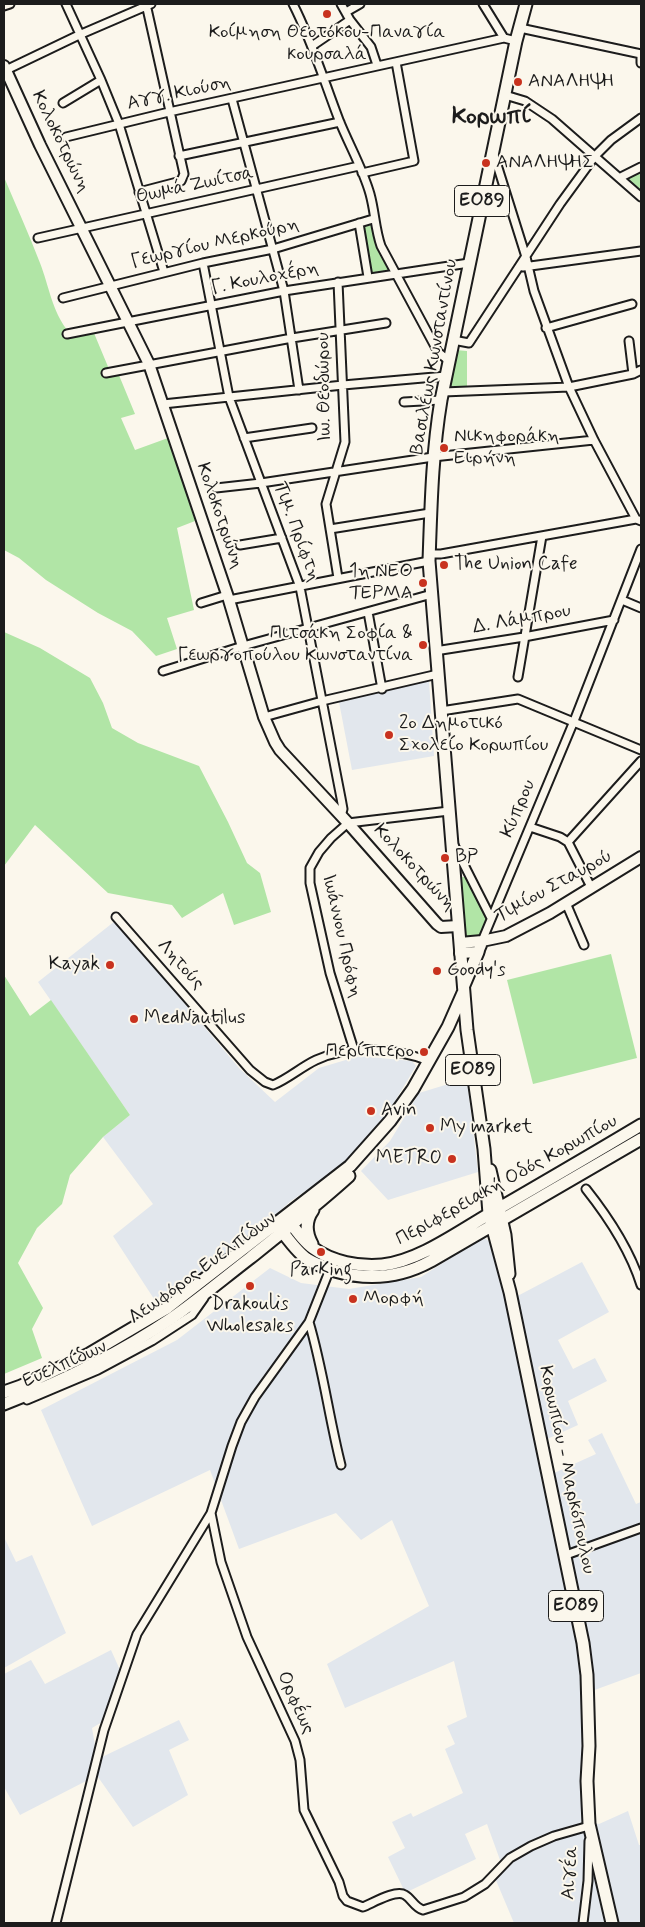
<!DOCTYPE html>
<meta charset="utf-8">
<style>
body{margin:0}
#map{position:relative;width:645px;height:1927px;overflow:hidden;background:#fbf7ec;font-family:Mynerve,sans-serif}
canvas{display:block}
.frame{position:absolute;inset:0;border:5px solid #1c1c1c;pointer-events:none}
</style>
<div id="map">
<canvas width="645" height="1927"></canvas>
<div class="frame"></div>
</div>
<script>
const g = document.querySelector('canvas').getContext('2d');
g.lineJoin = 'round';
function paint(path, color) {
  g.fillStyle = color;
  g.fill(path, 'evenodd');
}
function trace(path, color, width, dash) {
  g.strokeStyle = color;
  g.lineWidth = width;
  g.lineCap = dash ? 'butt' : 'round';
  g.setLineDash(dash || []);
  g.stroke(path);
}
function write(font, color, halo, rows, align = 'center') {
  g.font = font + ' Mynerve,sans-serif';
  g.lineWidth = 4;
  g.setLineDash([]);
  g.textBaseline = 'middle';
  g.strokeStyle = halo;
  g.fillStyle = color;
  for (const [text, x, y, turn = 0] of rows) {
    g.save();
    g.translate(x, y);
    g.rotate((+turn || 0) * Math.PI / 180);
    g.textAlign = isNaN(turn) ? turn : align;
    if (halo) g.strokeText(text, 0, 0);
    g.fillText(text, 0, 0);
    g.restore();
  }
}
const built = new Path2D(`
 M429,681L434,756L352,770L339,702Z
 M115,921L239,1068L275,1102L319,1068L359,1056L412,1061L416,1066L395,1101L373,1133L338,1169L291,1201L243,1243L156,1302L113,1236L153,1204L103,1137L130,1115L38,982Z
 M466,1071L478,1172L388,1200L361,1171L390,1141L419,1093L455,1082L454,1074Z
 M483,1237L493,1244L508,1301L582,1262L609,1312L558,1340L573,1369L595,1358L607,1381L568,1401L578,1425L545,1440L552,1474L596,1454L588,1440L602,1433L636,1504L641,1502V1673L581,1695L585,1821L599,1824L628,1811L639,1845H641V1923H514L495,1878L498,1874L500,1860L487,1824L465,1834L476,1859L409,1891L403,1888L388,1857L405,1848L392,1822L411,1813L413,1817L463,1793L445,1749L455,1744L447,1726L467,1717L454,1661L345,1708L327,1664L429,1606L392,1520L361,1540L336,1513L239,1549L210,1470L92,1526L41,1410L177,1340L270,1268L301,1283L349,1289L421,1277Z
 M4,1537L16,1562L32,1555L66,1633L4,1668Z
 M111,1650L120,1670L102,1722L92,1728L95,1745L88,1780L20,1815L4,1787V1674L31,1660L45,1684Z
 M179,1720L189,1740L169,1750L188,1795L133,1827L98,1777H95L100,1758Z`);
const green = new Path2D(`
 M641,171V197L624,180Z
 M4,177C16,206 29,234 40,263C49,286 52,311 68,331L91,326L109,369L116,368L135,414L121,418L135,450L168,438L195,521L177,528L194,610L167,618L177,649L156,656L132,631L98,613L46,580L19,558L4,550Z
 M372,225L378,248L390,274L368,277L360,228Z
 M456,350L467,351V390H448Z
 M4,632L40,648L90,678L103,703L112,728L138,743L199,766L228,822L247,863L260,873L271,912L234,925L223,893L182,918L172,905L108,893L35,825L4,866Z
 M461,877H465L470,881L487,917L479,938L469,939L466,937Z
 M611,954L637,1058L533,1084L507,980Z
 M4,975L30,1016L51,1000L130,1115L103,1137L70,1175L62,1204L37,1228L18,1263L43,1308L32,1329L42,1358L4,1374Z`);
const street = new Path2D(`
 M66,4L101,80L119,124L164,272
 M293,4C312,41 324,81 339,120C349,145 363,169 370,194C375,212 375,229 381,246L438,352L449,361
 M341,4L350,20L371,47L377,65
 M483,4L504,38L516,41
 M4,6L10,4
 M346,12L360,4
 M520,28L641,54
 M312,46L350,20
 M641,54V63
 M6,70L79,35L151,4
 M505,95L525,101L552,119L641,197
 M232,99L284,291L299,390
 M63,103L101,80
 M66,137L169,112L504,38
 M494,155L526,257L534,291L569,387L594,440L636,519L641,521
 M179,156L340,122
 M362,173L414,161L396,62
 M621,177L641,167
 M139,192L181,181L184,174L146,4
 M359,223L368,277
 M38,238L359,166
 M203,263L229,397L300,587L341,798L343,809L341,816
 M523,267L641,251
 M63,298L203,263L273,249L373,219
 M546,328L632,304
 M67,334L284,291L469,263
 M453,340L469,343L560,204L595,156L611,140L641,118
 M629,341L633,374
 M106,373L292,338L386,323
 M443,392L569,387L633,374L641,370
 M404,402L441,400
 M163,404L343,385L446,376
 M244,438L312,428
 M216,488L261,483L433,457L594,440
 M330,529L430,513
 M240,545L282,538
 M430,554H441L636,519
 M338,578L326,504L345,442L338,282
 M229,600L429,561
 M622,600L641,608
 M201,603L227,595
 M368,612L382,689
 M435,651L524,637L614,620
 M163,671L243,646L432,594
 M518,677L542,536
 M441,711L518,699L641,750
 M264,717L322,701L438,674
 M530,827L560,837L568,842L591,887
 M568,842L641,761
 M454,845L491,918
 M566,903L584,945
 M116,917L250,1070L265,1082L273,1085C288,1079 301,1067 316,1060C351,1044 394,1048 429,1061
 M482,941L574,721L641,549
 M354,1050L330,973L310,883V868L319,852L331,838L348,823L449,811
 M586,1189C609,1218 630,1250 641,1285
 M330,1269L309,1322L255,1397L241,1422L232,1446L211,1513L221,1562L247,1637L295,1741L300,1760L304,1810L339,1882L343,1896L347,1901L363,1907C373,1903 396,1889 405,1895C412,1899 414,1907 423,1910L464,1897L485,1884L510,1858L531,1846L554,1836L589,1826
 M309,1322C323,1369 329,1418 341,1465
 M27,1400L98,1370L152,1341L192,1315L204,1298
 M566,1555L641,1528
 M56,1923L104,1730L137,1634L211,1513
 M583,1923L588,1881L589,1841`);
const secondary = new Path2D(`
 M4,66L40,145L149,364L229,600L264,717L275,742L280,750L348,823L437,924L441,927L458,926
 M460,943L482,941L506,936L550,913L641,857
 M460,953L478,952L481,945`);
const primary = new Path2D(`
 M526,4L516,41L441,400C432,454 431,506 429,561L467,1030L484,1149L489,1214L510,1292L583,1643L587,1675L589,1746L587,1781L589,1824L612,1923
 M464,985L478,952
 M490,1170L505,1235L509,1274
 M288,1219C295,1229 303,1241 313,1248C332,1262 359,1267 382,1265C419,1261 458,1232 491,1213C541,1184 591,1155 641,1125
 M279,1227C287,1238 296,1251 307,1259C315,1264 326,1268 335,1271C369,1281 400,1278 431,1261L641,1139
 M312,1244C306,1233 305,1221 313,1210
 M4,1392L21,1386L89,1354L167,1308L350,1166L390,1121L413,1089L448,1027L463,993
 M4,1404C63,1381 120,1353 172,1318C199,1299 224,1278 250,1258C284,1231 317,1205 349,1176`);
const markers = [
 [327,14,5,"#c8321e"],
 [518,82,5,"#c8321e"],
 [486,163,5,"#c8321e"],
 [444,448,5,"#c8321e"],
 [444,565,5,"#c8321e"],
 [423,583,5,"#c8321e"],
 [423,645,5,"#c8321e"],
 [389,735,5,"#c8321e"],
 [445,858,5,"#c8321e"],
 [110,965,5,"#c8321e"],
 [437,971,5,"#c8321e"],
 [134,1019,5,"#c8321e"],
 [424,1052,5,"#c8321e"],
 [371,1111,5,"#c8321e"],
 [430,1128,5,"#c8321e"],
 [452,1159,5,"#c8321e"],
 [321,1252,5,"#c8321e"],
 [250,1286,5,"#c8321e"],
 [353,1299,5,"#c8321e"]
];
const shields = [
 [482,201,55],
 [473,1070,55],
 [576,1606,55]
];
const shieldNames = [
 ["ΕΟ89",482,201],
 ["ΕΟ89",473,1070],
 ["ΕΟ89",576,1606]
];
const poiNames = [
 ["Κοίμηση Θεοτόκου-Παναγία",327,33,"center"],
 ["κουρσαλά",327,55,"center"],
 ["ΑΝΑΛΗΨΗ",528,82],
 ["ΑΝΑΛΗΨΗΣ",496,163],
 ["Νικηφοράκη",454,437],
 ["Ειρήνη",454,459],
 ["The Union Cafe",454,565],
 ["1η ΝΕΟ",413,572,"right"],
 ["ΤΕΡΜΑ",413,594,"right"],
 ["Πιτσάκη Σοφία &",413,634,"right"],
 ["Γεωργοπούλου Κωνσταντίνα",413,656,"right"],
 ["2ο Δημοτικό",399,724],
 ["Σχολείο Κορωπίου",399,746],
 ["BP",455,858],
 ["Kayak",100,965,"right"],
 ["Goody's",447,971],
 ["MedNautilus",144,1019],
 ["Περίπτερο",414,1052,"right"],
 ["Avin",381,1111],
 ["My market",440,1128],
 ["METRO",442,1159,"right"],
 ["ParKing",321,1271,"center"],
 ["Μορφή",363,1299],
 ["Drakoulis",250,1305,"center"],
 ["Wholesales",250,1327,"center"]
];
const streetNames = [
 ["Αγγ. Κιούση",179,94,-12],
 ["Κολοκοτρώνη",60,142,64],
 ["Θωμά Ζωίτσα",195,186,-12],
 ["Γεωργίου Μερκούρη",215,244,-13],
 ["Γ. Κουλοχέρη",265,279,-11],
 ["Βασιλέως Κωνσταντίνου",435,357,-80],
 ["Ιω. Θεοδώρου",325,387,-91],
 ["Κολοκοτρώνη",219,516,71],
 ["Τιμ. Πρίφτη",296,532,70],
 ["Δ. Λάμπρου",522,620,-10],
 ["Κύπρου",519,809,-67],
 ["Κολοκοτρώνη",414,868,47],
 ["Τιμίου Σταυρού",554,887,-29],
 ["Ιωάννου Πρόφη",341,936,77],
 ["Λητούς",180,965,48],
 ["Περιφερειακή Οδός Κορωπίου",507,1181,-29],
 ["Λεωφόρος Ευελπίδων",203,1269,-36],
 ["Ευελπίδων",65,1365,-24],
 ["Κορωπίου - Μαρκόπουλου",566,1470,78],
 ["Ορφέως",295,1703,66],
 ["Αιγέα",571,1873,-86]
];
const districtNames = [
 ["Κορωπί",491,118]
];
paint(built, '#e2e7ed');
paint(green, '#b1e5a6');
trace(street, '#1c1c1c', 11);
trace(secondary, '#1c1c1c', 14);
trace(primary, '#1c1c1c', 15);
trace(street, '#fbf7ec', 7);
trace(secondary, '#fbf7ec', 10);
trace(primary, '#fbf7ec', 11);
for (const [x, y, r, color] of markers) {
  const dot = new Path2D();
  dot.arc(x, y, r, 0, 2 * Math.PI);
  g.fillStyle = color;
  g.fill(dot);
  trace(dot, '#fbf7ec', 2);
}
for (const [x, y, w] of shields) {
  const box = new Path2D();
  box.roundRect(x - w / 2, y - 15.5, w, 31, 4);
  g.fillStyle = '#fbf7ec';
  g.fill(box);
  trace(box, '#1c1c1c', 1);
}
write('bold 18px', '#1c1c1c', null, shieldNames);
write('19px', '#1c1c1c', '#fbf7ec', poiNames, 'left');
write('19px', '#1c1c1c', '#fbf7ec', streetNames);
write('bold 24px', '#1c1c1c', '#fbf7ec', districtNames);
</script>
